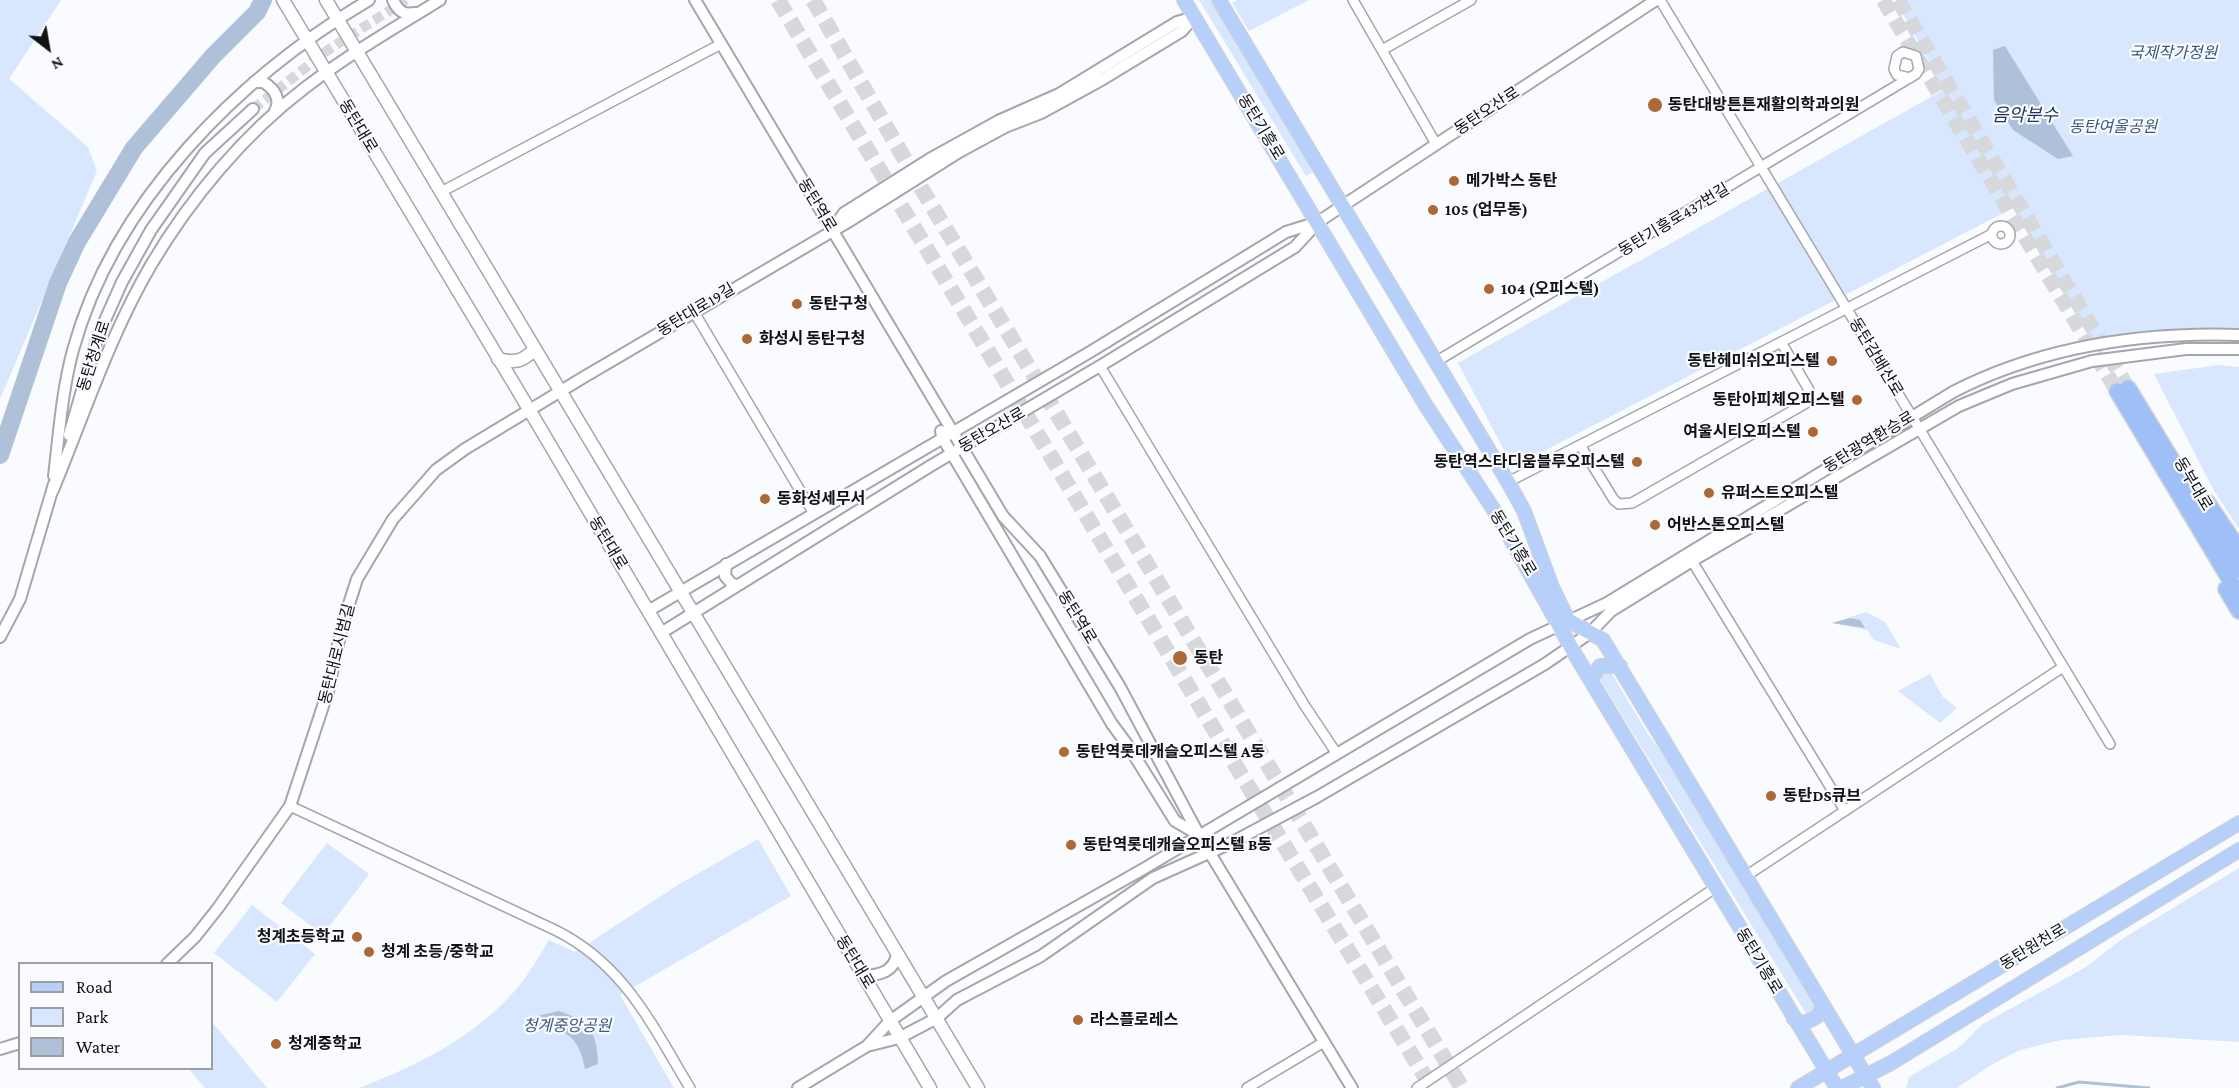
<!DOCTYPE html>
<meta charset="utf-8">
<style>
body{margin:0}
#map{position:relative;width:2239px;height:1088px;overflow:hidden;background:#f9fbfe;font-family:"Crimson Pro",serif}
canvas{display:block}
.legend{position:absolute;left:18px;top:962px;width:195px;height:108px;box-sizing:border-box;background:#f9fbfe;border:2px solid #9c9ea0;margin:0;padding:8px 10px;list-style:none;font-size:18px;color:#101214}
.legend li{display:flex;align-items:center;gap:12px;height:30px}
.legend b{width:30px;border:2px solid #9c9ea0}
.north{position:absolute;left:18px;top:18px;width:60px;height:60px;-webkit-text-stroke:4px #f9fbfe;paint-order:stroke;rotate:149deg;font-size:16px;font-weight:700;line-height:24px;text-align:center;color:#101214}
.north::after{content:'';display:block;margin:auto;width:21px;height:27px;background:#101214;clip-path:polygon(50% 0,100% 100%,50% 72%,0 100%)}
</style>
<div id="map">
<canvas width="2239" height="1088"></canvas>
<ul class="legend">
<li><b style="height:8px;background:#b6d0f9"></b>Road</li>
<li><b style="height:16px;background:#d8e7fe"></b>Park</li>
<li><b style="height:16px;background:#afc0d9"></b>Water</li>
</ul>
<div class="north">N</div>
</div>
<script>
const g = document.querySelector('canvas').getContext('2d');
g.lineJoin = 'round';
function paint(path, color) {
  g.fillStyle = color;
  g.fill(path, 'evenodd');
}
function trace(path, color, width, dash) {
  g.strokeStyle = color;
  g.lineWidth = width;
  g.lineCap = dash ? 'butt' : 'round';
  g.setLineDash(dash || []);
  g.stroke(path);
}
function write(font, color, halo, rows, align = 'center') {
  g.font = font + ' "Crimson Pro","Noto Sans KR",serif';
  g.lineWidth = 4.5;
  g.setLineDash([]);
  g.textBaseline = 'middle';
  g.strokeStyle = halo;
  g.fillStyle = color;
  for (const [text, x, y, turn = 0] of rows) {
    g.save();
    g.translate(x, y);
    g.rotate((+turn || 0) * Math.PI / 180);
    g.textAlign = isNaN(turn) ? turn : align;
    if (halo) g.strokeText(text, 0, 0);
    g.fillText(text, 0, 0);
    g.restore();
  }
}
const green = new Path2D(`
 M0,0H61L9,79L88,147L97,171L0,399Z
 M1199,0H1213L1316,170L1306,176Z
 M1238,0H1309L1249,31L1232,3Z
 M1895,0H2239V330L2092,338L2015,207L1513,467L1458,363L1945,89Z
 M2219,365L2239,367V529L2213,489L2154,374Z
 M1866,612L1885,622L1901,649L1874,640L1867,630L1832,623Z
 M1609,669L1648,734L1693,797L1817,1002L1815,1009L1807,1015L1599,678L1600,671Z
 M1930,674L1943,697L1957,708L1940,723L1898,691Z
 M758,839L791,896L620,995L674,1088H359C417,1066 477,1036 518,987C530,973 539,956 549,940L575,952L678,885Z
 M327,843L369,874L323,935L281,903Z
 M2239,868V1042L2122,1035L2061,1040L2020,1050L1991,1065L1957,1088H1906L1909,1077L1957,1049L1983,1024L2086,967L2122,939Z
 M252,905L315,954L277,1002L214,953Z
 M212,1022L267,1088H205L189,1069L212,1068Z`);
const water = new Path2D(`
 M2005,46L2073,156L2058,159L2013,130L1994,100L1993,50Z
 M1850,618L1860,620L1865,628L1832,623Z
 M559,1011C590,1022 597,1031 598,1064L585,1069C579,1037 567,1028 535,1027L537,1016Z`);
const stream = new Path2D(`
 M2057,1088L2079,1082L2149,1088`);
const river = new Path2D(`
 M0,455L58,283L77,242L134,148L213,56L257,12L263,0`);
const tertiaryTunnel = new Path2D(`
 M253,109L328,50L406,0`);
const trunkTunnel = new Path2D(`
 M1883,0L2117,391
 M1898,0L2128,388`);
const motorwayTunnel = new Path2D(`
 M778,0L1233,761L1432,1088
 M813,0L926,196L1462,1088`);
const minor = new Path2D(`
 M1353,0L1436,144
 M1660,0L2110,744
 M1382,50L1471,0
 M441,192L721,44
 M1992 235a9 9 0 1 1 18 0a9 9 0 1 1-18 0Z
 M694,312L814,514
 M1437,361L1916,74L1919,69L1916,56L1903,52L1897,56L1894,69L1897,75L1910,78
 M1100,366L1305,706L1337,754
 M1580,445L1614,500L1619,504L1632,503L1806,403L1809,390L1781,342
 M1508,482L1992,234
 M1692,561L1845,811
 M290,806L555,930C624,964 652,1025 690,1088
 M1746,876L2063,667
 M1247,1088L1324,1042
 M1417,1088L1715,888`);
const tertiary = new Path2D(`
 M393,0C398,11 403,15 415,13
 M695,0L1003,516L1040,556L1120,687L1199,835L1352,1088
 M254,82H263C275,89 282,100 274,113
 M834,227L844,213L933,157L998,121L1059,94L1177,22L1194,17
 M941,431L942,437L1112,724L1129,747L1175,821L1199,835
 M69,435L98,336L122,282L151,230L205,153L253,109
 M54,476C59,434 62,391 73,350C114,201 239,77 369,0
 M53,490C84,415 110,335 151,265C190,199 244,134 306,87C348,55 394,28 440,0
 M726,564L725,576L732,584L737,585
 M648,611L1090,352L1286,232L1318,222
 M661,633L932,465L1100,366L1295,247L1318,222L1656,0
 M0,637L20,599L54,484
 M167,964L195,937L218,908L290,806L328,691L342,626L357,579L393,519L436,470L465,449L584,377L848,222L959,152L1005,127L1041,113L1103,79L1182,31L1194,17
 M863,976C880,975 894,972 897,954
 M867,1046L899,1038L937,1018L957,1000L1041,956L1153,878L1231,843L1317,797L1545,664L1590,633L1611,611L1692,561L1959,406L2012,384L2092,361L2186,349H2239
 M0,1049L20,1043
 M798,1088L867,1046L890,1021L946,981L1145,868L1530,639L1607,603L1953,392C2041,347 2141,332 2239,335`);
const secondary = new Path2D(`
 M283,0L517,389L930,1088
 M326,0L978,1088
 M498,359C516,363 522,362 535,349`);
const primary = new Path2D(`
 M1184,0L1425,404L1499,518L1576,656L1837,1088
 M1219,0L1508,482L1524,511L1552,587L1568,620L1603,640L1873,1088
 M1591,679L1600,666H1620
 M1794,1019L1803,1023C1815,1019 1822,1016 1822,1003
 M1798,1088L2239,823
 M1842,1088L1891,1063L2239,850`);
const trunk = new Path2D(`
 M2128,388L2239,570
 M2117,391L2239,595
 M2207,502L2239,549
 M2226,589L2239,611`);
const markers = [
 [1655,105,8,"#ac6936"],
 [1454,181,6,"#ac6936"],
 [1433,210,6,"#ac6936"],
 [1489,289,6,"#ac6936"],
 [797,304,6,"#ac6936"],
 [747,339,6,"#ac6936"],
 [1832,361,6,"#ac6936"],
 [1857,400,6,"#ac6936"],
 [1813,432,6,"#ac6936"],
 [1637,462,6,"#ac6936"],
 [1709,493,6,"#ac6936"],
 [765,499,6,"#ac6936"],
 [1655,525,6,"#ac6936"],
 [1180,658,8,"#ac6936"],
 [1064,752,6,"#ac6936"],
 [1771,796,6,"#ac6936"],
 [1071,845,6,"#ac6936"],
 [357,937,6,"#ac6936"],
 [369,952,6,"#ac6936"],
 [1078,1020,6,"#ac6936"],
 [276,1044,6,"#ac6936"]
];
const parkNames = [
 ["국제작가정원",2173,53],
 ["동탄여울공원",2113,127],
 ["청계중앙공원",567,1026]
];
const poiNames = [
 ["동탄대방튼튼재활의학과의원",1668,105],
 ["메가박스 동탄",1466,181],
 ["105 (업무동)",1445,210],
 ["104 (오피스텔)",1501,289],
 ["동탄구청",809,304],
 ["화성시 동탄구청",759,339],
 ["동탄헤미쉬오피스텔",1820,361,"right"],
 ["동탄아피체오피스텔",1845,400,"right"],
 ["여울시티오피스텔",1801,432,"right"],
 ["동탄역스타디움블루오피스텔",1625,462,"right"],
 ["유퍼스트오피스텔",1721,493],
 ["동화성세무서",777,499],
 ["어반스톤오피스텔",1667,525],
 ["동탄",1194,658],
 ["동탄역롯데캐슬오피스텔 A동",1076,752],
 ["동탄DS큐브",1783,796],
 ["동탄역롯데캐슬오피스텔 B동",1083,845],
 ["청계초등학교",345,937,"right"],
 ["청계 초등/중학교",381,952],
 ["라스플로레스",1090,1020],
 ["청계중학교",288,1044]
];
const streetNames = [
 ["동탄오산로",1487,111,-33],
 ["동탄대로",358,126,59],
 ["동탄기흥로",1261,127,59],
 ["동탄역로",817,205,59],
 ["동탄기흥로437번길",1674,220,-31],
 ["동탄대로19길",696,310,-31],
 ["동탄청계로",94,356,-72],
 ["동탄감배산로",1876,357,59],
 ["동탄오산로",992,430,-30],
 ["동탄광역환승로",1869,442,-31],
 ["동부대로",2193,484,59],
 ["동탄대로",608,543,59],
 ["동탄기흥로",1513,543,59],
 ["동탄역로",1077,617,59],
 ["동탄대로시범길",337,654,-76],
 ["동탄원천로",2033,947,-31],
 ["동탄기흥로",1759,961,59],
 ["동탄대로",855,962,59]
];
const waterNames = [
 ["음악분수",2025,115]
];
paint(green, '#d8e7fe');
paint(water, '#afc0d9');
trace(stream, '#afc0d9', 3);
trace(river, '#afc0d9', 18);
trace(tertiaryTunnel, '#d6d8db', 10, [10, 5]);
trace(trunkTunnel, '#d6d8db', 15, [15, 8]);
trace(motorwayTunnel, '#d6d8db', 16, [16, 8]);
trace(minor, '#a3a7ae', 12);
trace(tertiary, '#a3a7ae', 14);
trace(secondary, '#a3a7ae', 15);
trace(primary, '#d4d4d5', 16);
trace(trunk, '#d4d4d5', 18);
trace(minor, '#fff', 9);
trace(tertiary, '#fff', 10);
trace(secondary, '#fff', 12);
trace(primary, '#b6d0f9', 14);
trace(trunk, '#9ec0f7', 15);
for (const [x, y, r, color] of markers) {
  const dot = new Path2D();
  dot.arc(x, y, r, 0, 2 * Math.PI);
  g.fillStyle = color;
  g.fill(dot);
  trace(dot, '#f9fbfe', 2);
}
write('italic 16px', '#3e577e', '#f9fbfe', parkNames);
write('bold 16px', '#101214', '#f9fbfe', poiNames, 'left');
write('16px', '#101214', '#f9fbfe', streetNames);
write('italic 18px', '#1e3559', '#f9fbfe', waterNames);
</script>
